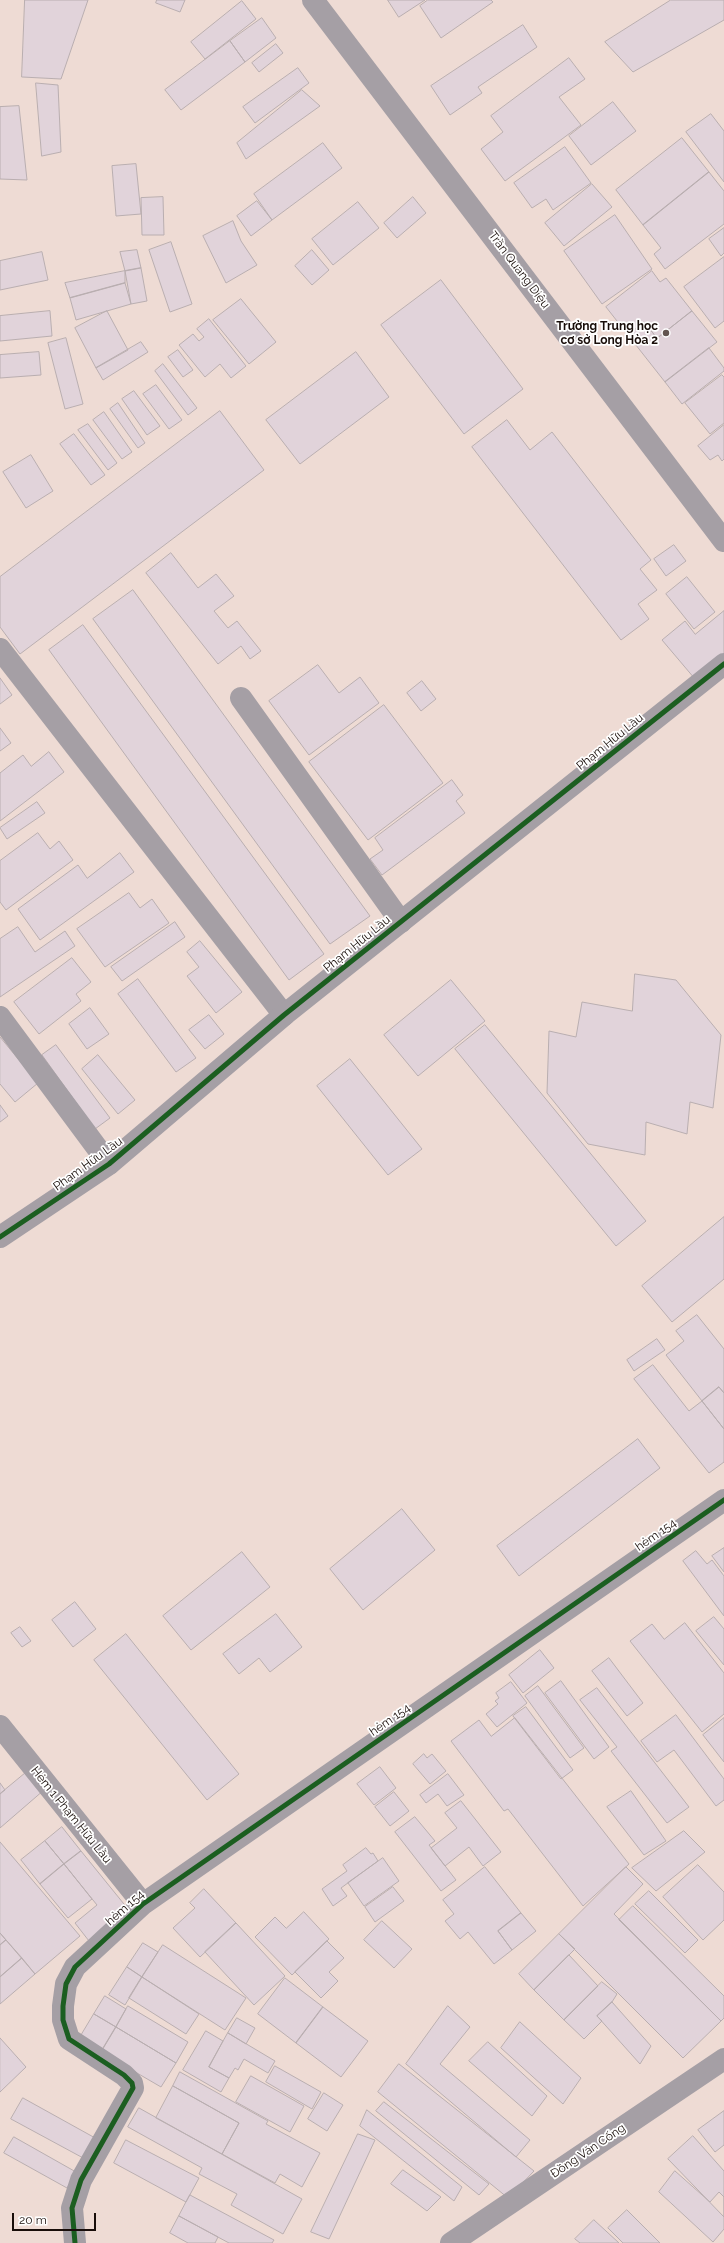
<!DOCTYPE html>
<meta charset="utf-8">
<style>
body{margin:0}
#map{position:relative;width:724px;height:2243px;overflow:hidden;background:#eedbd4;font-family:Raleway,sans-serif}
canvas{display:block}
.scale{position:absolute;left:12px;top:2213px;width:84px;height:18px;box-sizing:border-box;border:2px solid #180d09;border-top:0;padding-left:5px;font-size:12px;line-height:14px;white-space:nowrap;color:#180d09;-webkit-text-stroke:3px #fff;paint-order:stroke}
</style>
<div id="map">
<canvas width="724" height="2243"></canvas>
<div class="scale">20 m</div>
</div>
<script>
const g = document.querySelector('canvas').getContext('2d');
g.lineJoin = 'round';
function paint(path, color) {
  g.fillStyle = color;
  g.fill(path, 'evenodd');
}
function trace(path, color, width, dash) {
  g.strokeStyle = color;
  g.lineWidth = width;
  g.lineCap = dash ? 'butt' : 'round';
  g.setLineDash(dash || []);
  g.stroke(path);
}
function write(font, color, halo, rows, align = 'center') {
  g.font = font + ' Raleway,sans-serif';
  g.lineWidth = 3.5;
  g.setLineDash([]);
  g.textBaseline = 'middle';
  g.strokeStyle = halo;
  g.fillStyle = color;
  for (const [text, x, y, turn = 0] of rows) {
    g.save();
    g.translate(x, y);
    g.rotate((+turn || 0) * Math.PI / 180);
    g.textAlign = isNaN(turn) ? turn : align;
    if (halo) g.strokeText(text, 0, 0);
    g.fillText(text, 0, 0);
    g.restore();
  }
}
const building = new Path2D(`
 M25,0H88L61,79L22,77Z
 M157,0H185L180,12L156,3Z
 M388,0H425L399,17Z
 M428,0H491L493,2L441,38L420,6Z
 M671,0H724V20L633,72L605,42Z
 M242,1L256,19L205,59L191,42Z
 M262,18L276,38L245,62L230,41Z
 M523,25L537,47L478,87L482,93L450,115L431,86Z
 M230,41L245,62L181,110L165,90Z
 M276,44L283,53L259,72L252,63Z
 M569,58L585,79L559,97L581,125L505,181L481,149L503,132L491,116Z
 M298,68L309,83L255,123L243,107Z
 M36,83L58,85L61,152L42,156Z
 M302,90L320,106L246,159L237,143Z
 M613,102L636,131L591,165L569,136Z
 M19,106L27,180L0,179V107Z
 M711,114L724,131V182L686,132Z
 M682,138L709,172L643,225L616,190Z
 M323,143L342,168L272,220L254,194Z
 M565,147L591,183L553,210L546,199L532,208L514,183Z
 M136,164L141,214L116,216L112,166Z
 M709,172L724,191V224L665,269L654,254L661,248L643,225Z
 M592,184L612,207L564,246L545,223Z
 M163,197L164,235H142L141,198Z
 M413,197L426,213L397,238L384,223Z
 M257,201L272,220L251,236L237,216Z
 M358,202L379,228L333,265L312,239Z
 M615,215L652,269L602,304L564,251Z
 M233,221L241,241L257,265L226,283L203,236Z
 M724,228V253L721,256L709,239Z
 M171,242L192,304L170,312L149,250Z
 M137,250L141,268L125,271L120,252Z
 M312,250L329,270L312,285L295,266Z
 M42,252L48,280L0,290V261Z
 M724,257V321L715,328L684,287Z
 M141,268L147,301L131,304L125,271Z
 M125,271V283L70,298L65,283Z
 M652,271L660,282L666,278L692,311L657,338L644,322L628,335L606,307Z
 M441,280L523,389L464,434L381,325Z
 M125,283L131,304L76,320L70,298Z
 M241,299L276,342L249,364L213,320Z
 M50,311L52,336L0,341V316Z
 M107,311L128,350L96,368L75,328Z
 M692,311L717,342L665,382L628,335L644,322L657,338Z
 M209,319L246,366L231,378L220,364L205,377L179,345L193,334L199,341L204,337L197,329Z
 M66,338L83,404L65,409L48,343Z
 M141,342L148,352L103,380L96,368Z
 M709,348L724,368V371L682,404L665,382Z
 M178,350L193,370L183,377L168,357Z
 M39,352L41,375L0,378V355Z
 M356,352L389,397L300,464L266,420Z
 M163,364L197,408L188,415L155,371Z
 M722,375L724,377V423L710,434L685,403Z
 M156,385L182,420L169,429L143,394Z
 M134,391L160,426L147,435L122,399Z
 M118,403L145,443L138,448L110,409Z
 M220,411L264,470L20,654L0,627V577Z
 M104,412L132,452L122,459L93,420Z
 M507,420L530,450L552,432L651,560L640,569L657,590L638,604L649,619L621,640L472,447Z
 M88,424L117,463L108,470L78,430Z
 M724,425V459L722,461L718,455L710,460L698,446Z
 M74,434L105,475L91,485L60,444Z
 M31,455L53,491L26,508L3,472Z
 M674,545L686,561L666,576L654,559Z
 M171,553L198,588L216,574L234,596L214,611L228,628L237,621L261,651L250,659L241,646L218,664L146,573Z
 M687,577L715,612L694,629L666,594Z
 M133,590L370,916L330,944L93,619Z
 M724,611V655L695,679L662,640L685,621L695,634Z
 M83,625L324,954L289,980L49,650Z
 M318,665L339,693L360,677L379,703L309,755L269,701Z
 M0,678L12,695L0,704Z
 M422,681L436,699L421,711L407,693Z
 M384,705L443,783L368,840L309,762Z
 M0,728L11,743L0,751Z
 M49,752L64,772L0,821V773L23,755L31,766Z
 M452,780L463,795L456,801L465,813L382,875L370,859L383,850L375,838Z
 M37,802L45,813L7,839L0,828Z
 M38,833L50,849L59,841L73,860L6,910L0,902V861Z
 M120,853L134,872L40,940L18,909L78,865L87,878Z
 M129,893L140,908L152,899L169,923L105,967L77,929Z
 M175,922L185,937L122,981L111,967Z
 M18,927L35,952L65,931L75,946L0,997V939Z
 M200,941L242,992L216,1013L187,976L199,967L187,952Z
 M72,958L91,982L76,994L81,1001L39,1034L14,1002Z
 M635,974L676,980L721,1035L713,1108L690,1102L687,1134L646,1122L645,1155L588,1144L547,1093L549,1031L576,1037L582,1002L632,1011Z
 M138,979L196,1058L176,1072L118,994Z
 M451,980L485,1021L418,1076L384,1035Z
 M90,1008L109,1034L87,1049L69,1024Z
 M209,1015L224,1034L205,1049L189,1030Z
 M485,1025L646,1221L616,1246L455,1049Z
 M0,1037L38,1083L15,1102L0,1084Z
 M56,1045L110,1118L95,1129L42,1055Z
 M98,1055L135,1100L118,1114L82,1069Z
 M350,1059L422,1149L388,1175L317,1086Z
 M0,1105L8,1116L0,1122Z
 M724,1217V1279L672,1322L642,1286Z
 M697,1315L724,1349V1393L719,1387L702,1401L666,1355L684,1341L676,1331Z
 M657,1339L665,1350L634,1371L627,1360Z
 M653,1365L689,1411L702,1401L724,1429V1462L709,1473L634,1379Z
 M719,1387L724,1393V1429L702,1401Z
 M638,1439L660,1468L519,1576L497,1546Z
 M402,1509L435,1550L363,1610L330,1569Z
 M724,1548V1572L712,1556Z
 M696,1551L707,1564L712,1560L724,1576V1616L683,1561Z
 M242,1552L270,1587L191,1650L163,1616Z
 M75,1602L96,1629L73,1647L52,1620Z
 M276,1614L302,1647L270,1672L259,1658L239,1674L223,1654Z
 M714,1617L724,1629V1665L696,1631Z
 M685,1623L724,1673V1714L702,1732L630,1641L652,1624L664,1639Z
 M20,1627L31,1641L22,1647L11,1633Z
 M126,1634L239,1774L207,1800L94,1660Z
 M540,1650L554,1668L523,1693L509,1675Z
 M609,1658L643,1703L627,1716L592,1671Z
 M561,1681L609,1747L594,1759L545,1693Z
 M511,1682L527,1703L497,1727L486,1714L498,1704L495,1701L499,1698L496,1693Z
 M538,1686L584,1748L570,1758L525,1696Z
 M597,1688L689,1807L667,1823L611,1751L617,1747L580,1700Z
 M526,1707L573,1770L561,1779L513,1716Z
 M676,1715L724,1779V1800L716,1806L674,1750L657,1762L641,1741Z
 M515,1718L629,1864L583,1906L508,1809L504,1811L451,1741L479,1720L491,1736Z
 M724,1718V1762L703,1735Z
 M424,1754L427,1758L432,1754L446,1771L430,1784L413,1764Z
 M380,1767L396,1788L374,1805L357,1784Z
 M28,1771L44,1790L0,1828V1794Z
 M448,1774L464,1795L447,1806L438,1794L426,1803L420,1795Z
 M0,1783L5,1790L0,1794Z
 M631,1791L666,1841L644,1855L607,1807Z
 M394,1792L409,1811L390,1826L375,1807Z
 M461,1801L501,1852L483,1866L469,1847L445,1866L431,1848L457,1828L445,1813Z
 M415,1817L435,1841L429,1845L456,1880L441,1891L395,1832Z
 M62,1827L81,1851L64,1864L45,1841Z
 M684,1831L705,1852L656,1891L632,1868Z
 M45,1841L64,1864L40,1884L21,1860Z
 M0,1842L80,1936L35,1974L0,1933Z
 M366,1848L371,1854L373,1853L378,1861L341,1888L347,1896L333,1906L322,1889L347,1871L343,1865Z
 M81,1851L128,1909L89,1941L75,1923L97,1905L64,1864Z
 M383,1858L399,1881L364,1906L348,1883Z
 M64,1864L92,1899L68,1918L40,1884Z
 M698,1865L724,1892V1920L703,1940L663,1897Z
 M485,1867L521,1913L498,1931L512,1950L494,1964L468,1932L460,1939L445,1921L454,1914L443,1900Z
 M626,1867L643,1884L614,1914L721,2021L683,2058L559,1934Z
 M393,1887L404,1901L375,1922L365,1907Z
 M204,1889L236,1923L200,1957L173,1928L195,1908L190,1903Z
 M649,1891L698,1940L685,1953L635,1904Z
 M633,1906L724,1996V2018L721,2021L619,1920Z
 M304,1912L329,1939L292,1975L255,1937L275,1917L286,1928Z
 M521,1913L536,1931L512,1950L498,1931Z
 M382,1921L412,1949L394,1968L364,1940Z
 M236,1923L285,1976L254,2005L205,1952Z
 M0,1933L6,1940L0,1945Z
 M559,1934L575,1949L534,1990L519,1974Z
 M6,1940L22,1958L0,1977V1945Z
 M327,1941L344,1958L329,1972L338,1981L321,1998L295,1972Z
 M143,1943L158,1952L142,1977L127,1967Z
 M163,1945L246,1998L225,2030L142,1977Z
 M569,1955L598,1986L564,2020L534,1990Z
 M22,1958L35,1974L0,2004V1977Z
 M127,1967L142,1977L125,2005L109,1995Z
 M142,1977L199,2014L186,2034L129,1998Z
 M285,1978L323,2007L296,2043L258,2014Z
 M602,1982L617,1994L612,2002L597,2016L602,2021L584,2039L564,2020Z
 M105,1996L126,2009L116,2027L94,2014Z
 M612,2002L651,2046L640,2064L597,2016Z
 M128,2006L188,2042L176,2063L116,2027Z
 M448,2006L470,2027L440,2064L530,2140L516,2157L406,2064Z
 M323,2007L368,2041L341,2077L296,2043Z
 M94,2014L116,2027L101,2052L79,2039Z
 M237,2018L255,2028L246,2044L228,2033Z
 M520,2022L581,2078L563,2104L501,2048Z
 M116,2027L176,2063L161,2087L101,2052Z
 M206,2031L223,2041L209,2067L229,2078L221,2092L183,2070Z
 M228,2033L275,2061L268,2073L244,2059L238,2070L235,2068L229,2078L209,2067Z
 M0,2038L26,2067L0,2092Z
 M488,2042L547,2096L532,2116L469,2061Z
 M399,2064L534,2171L508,2198L378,2092Z
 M275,2066L321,2092L312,2109L266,2082Z
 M180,2072L268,2121L266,2124L320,2153L302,2187L280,2174L275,2183L222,2154L239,2123L173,2086Z
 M251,2076L304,2106L290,2132L236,2102Z
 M173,2086L239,2123L222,2154L156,2118Z
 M324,2093L343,2105L327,2131L308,2119Z
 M23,2098L97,2139L85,2159L11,2119Z
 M384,2102L489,2184L479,2195L376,2111Z
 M139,2108L302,2199L283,2234L231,2205L237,2194L199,2174L202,2168L128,2127Z
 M367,2110L462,2187L454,2201L360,2126Z
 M724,2111V2145L715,2152L698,2130Z
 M358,2134L375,2140L329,2239L311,2232Z
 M693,2136L724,2171V2217L668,2159Z
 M14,2137L76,2172L67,2188L4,2153Z
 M126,2140L199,2178L186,2202L114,2163Z
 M403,2170L441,2197L427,2211L391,2184Z
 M675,2171L710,2202L719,2192L724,2197V2229L713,2242L659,2192Z
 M190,2195L274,2240L272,2243H229L179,2216Z
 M627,2210L660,2243H623L608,2228Z
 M179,2216L218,2237L215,2243H188L170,2233Z
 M594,2220L619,2243H580L575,2239Z`);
const minor = new Path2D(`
 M0,649L284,1015
 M241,698L401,922
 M0,1017L109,1164
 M0,1726L143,1904
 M75,2243L72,2208L81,2180L133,2088L132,2083L124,2075L69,2039L63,2020V2006L66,1984L75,1967L143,1904L724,1500`);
const tertiary = new Path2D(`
 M313,0L724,541
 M0,1237L109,1164L284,1015L724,664
 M451,2243L724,2059`);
const cycleway = new Path2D(`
 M0,1237L109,1164L284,1015L724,664
 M75,2243L72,2208L81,2180L133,2088L132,2083L124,2075L69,2039L63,2020V2006L66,1984L75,1967L143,1904L724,1500`);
const markers = [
 [666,333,4,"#635550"]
];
const streetNames = [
 ["Trần Quang Diệu",519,270,53],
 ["Phạm Hữu Lầu",610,742,-39],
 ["Phạm Hữu Lầu",357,944,-39],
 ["Phạm Hữu Lầu",88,1164,-36],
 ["hẻm 154",656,1535,-35],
 ["hẻm 154",390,1720,-35],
 ["Hẻm 1 Phạm Hữu Lầu",71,1815,51],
 ["hẻm 154",125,1908,-41],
 ["Đồng Văn Cống",588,2151,-34]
];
const poiNames = [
 ["Trường Trung học",658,326],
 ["cơ sở Long Hòa 2",658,340]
];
paint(building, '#e1d3da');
trace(building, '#b9aeb0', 1);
trace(minor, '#a59fa5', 22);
trace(tertiary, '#a59fa5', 22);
trace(cycleway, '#1b5e20', 5);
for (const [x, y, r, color] of markers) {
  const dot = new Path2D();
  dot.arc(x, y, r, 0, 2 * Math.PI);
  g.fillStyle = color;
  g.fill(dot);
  trace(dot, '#fff', 1.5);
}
write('12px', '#180d09', '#fff', streetNames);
write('bold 12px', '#180d09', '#fff', poiNames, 'right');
</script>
